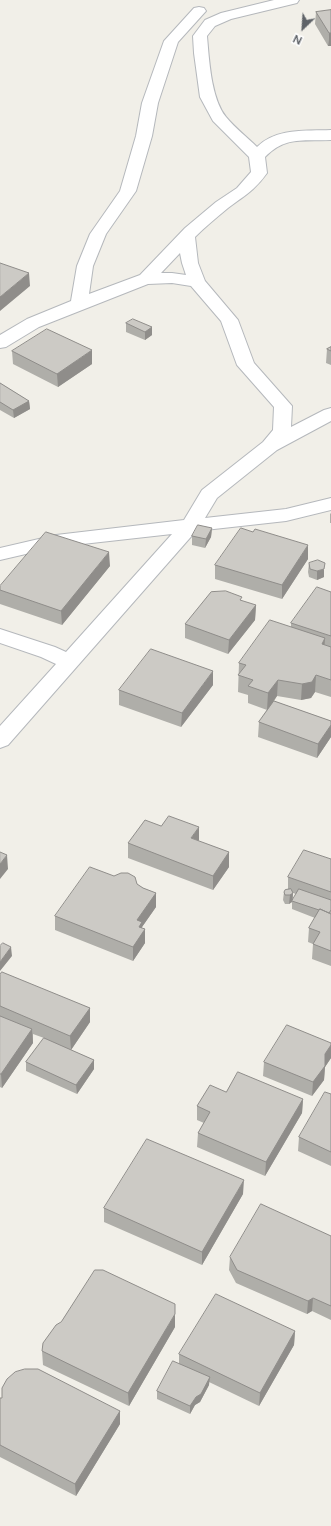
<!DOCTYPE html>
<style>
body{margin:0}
#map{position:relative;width:331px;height:1526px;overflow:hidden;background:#f1efe8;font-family:Figtree,sans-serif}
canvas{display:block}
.north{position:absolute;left:283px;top:8px;width:40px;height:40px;-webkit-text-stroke:3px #fff;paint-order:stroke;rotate:205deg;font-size:11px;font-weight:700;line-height:16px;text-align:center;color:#5f6368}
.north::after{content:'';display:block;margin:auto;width:14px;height:18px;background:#5f6368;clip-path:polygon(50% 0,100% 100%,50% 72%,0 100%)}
</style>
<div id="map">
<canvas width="331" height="1526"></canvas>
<div class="north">N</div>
</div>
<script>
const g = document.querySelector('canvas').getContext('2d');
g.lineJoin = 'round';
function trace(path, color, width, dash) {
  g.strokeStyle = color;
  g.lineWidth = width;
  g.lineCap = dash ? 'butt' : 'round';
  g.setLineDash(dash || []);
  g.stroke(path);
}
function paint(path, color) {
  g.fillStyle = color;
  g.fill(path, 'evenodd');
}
const street = new Path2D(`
 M274,0H299L297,3L231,19L215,26L207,36C209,59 211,99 226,117C235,128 247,137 257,147C276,128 305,131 331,130V140C304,141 285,136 265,157L267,173C255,190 244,196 228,208C217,217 205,227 195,237L198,263L205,281L238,320L254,363L292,406L291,427L324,410L331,408V421L277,450L217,498L205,518L286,509L331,498V510L286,521L196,531L8,745L0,748V726L56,664L41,657L0,643V629L55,647L66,652L172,534L56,547L0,560V548L56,535L184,520L202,490L263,442L273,430L274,407L237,365L221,321L191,286L172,283L148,284L39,327L6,347L0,348V335L27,319L71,301L77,266L90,234L120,191L136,136L142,103L164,41L194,8L199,7L204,8L206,11L178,42L158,103L152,136L136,191L106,234L93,266L89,294L140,275L185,228L216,202L237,188L251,172L249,157L213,121L200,97L194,53L193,36L205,20L221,13ZM180,253L182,263L186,275L172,273H161Z`);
const wall = new Path2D(`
 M331,10L328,46L315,24L316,12Z
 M126,323L152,327V335L145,340L126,332Z
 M331,347V365L326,363L327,349Z
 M12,351L92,364L58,387L13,364Z
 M0,383L29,401L30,409L14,418L0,410Z
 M331,513V523H330V514Z
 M212,528L211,537L205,548L192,545V536Z
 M308,559L282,599L215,579V565Z
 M309,563L324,577L317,580L309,577L308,572Z
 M110,566L62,625L0,604V586Z
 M331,592V697L315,692L311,698L301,700L277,696L274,701L331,721V737L317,758L258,737L259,722L267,710L248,703V695L238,692L239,663L291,627V623Z
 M256,605L255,620L228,654L185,638V624Z
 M213,685L181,727L119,705V690Z
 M198,841L229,852V867L213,890L128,858V843Z
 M331,859V966L312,959L313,944L308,942L309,928L315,918L292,909V902L289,904H285L283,900L284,892L288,889V877ZM293,893L296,894L293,900Z
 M114,876L137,884L143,888L156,893V907L142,927L145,943L133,961L55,930V916Z
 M0,975L90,1008V1022L71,1050L94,1060V1069L77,1094L26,1071V1062L44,1038L33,1034V1043L2,1088L0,1087Z
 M331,1043V1058L325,1067L324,1080L312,1096L263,1076L264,1062Z
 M226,1092L303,1099L302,1113L265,1176L197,1147L198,1133L204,1123L197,1120V1106Z
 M331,1094V1166L298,1151L299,1137Z
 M243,1194L202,1265L104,1222V1208Z
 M331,1236V1320L312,1311L307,1314L236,1283L229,1270L230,1257Z
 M175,1327L129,1406L43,1365L42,1351Z
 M295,1331L294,1345L259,1406L209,1382V1385L200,1402L195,1405L190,1414L157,1399V1391L179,1364V1354Z
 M0,1398L120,1411V1424L76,1496L0,1457Z`);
const shadedWall = new Path2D(`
 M329,33H331V46H328Z
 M29,273L30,286L0,311V297Z
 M152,327V335L145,340V332Z
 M92,350V364L58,387L57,374Z
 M29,401L30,409L14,418L13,410Z
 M212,528L211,537L205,548L206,539Z
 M308,545V559L282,599V585Z
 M109,552L110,566L62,625L61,611Z
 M324,569V577L317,580V571Z
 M256,605L255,620L228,654L229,640Z
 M325,638L324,655L322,644Z
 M213,671V685L181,727L182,713Z
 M316,675L315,692L311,698L301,700L302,684Z
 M278,680L277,696L267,710L268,693Z
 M331,725V737L317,758L318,744Z
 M199,827V841L191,838Z
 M229,852V867L213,890V876Z
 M7,855L8,869L0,879V864Z
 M156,893V907L142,927V933L145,929V943L133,961V947L137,920Z
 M293,893L292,902L289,904L290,895Z
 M11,947L12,956L0,971V962Z
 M90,1008V1022L71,1050L70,1036Z
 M32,1029L33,1043L2,1088L1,1074Z
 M331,1045V1058L325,1067L324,1080L312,1096L313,1082L325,1054Z
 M94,1060V1069L77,1094L76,1085Z
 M303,1099L302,1113L265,1176L266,1162Z
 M244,1180L243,1194L202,1265V1252Z
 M313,1298L312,1311L307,1314L308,1301Z
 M175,1314V1327L129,1406L128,1393Z
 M295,1331L294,1345L259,1406L260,1393Z
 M210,1377L209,1385L200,1402L195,1405L190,1414V1406L196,1397Z
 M120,1411V1424L76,1496L75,1484Z`);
const building = new Path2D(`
 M331,10V33H329L316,12Z
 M0,263L29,273L0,297Z
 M133,319L152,327L145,332L126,323Z
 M47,329L92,350L57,374L12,351Z
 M331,347V351L327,349Z
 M0,383L29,401L13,410L0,402Z
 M198,525L212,528L206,539L192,536Z
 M241,528L253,532L255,529L308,545L282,585L215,565Z
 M46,532L109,552L61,611L0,590V586Z
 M318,560L325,563L324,569L317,571L310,569L309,563Z
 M317,587L331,592V636L291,623Z
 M226,591L242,597L240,600L256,605L229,640L185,624L211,592Z
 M270,620L325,638L322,644L331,647V680L316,675L312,682L302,684L278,680L268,693L248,686L253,680L238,675L246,665L239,663Z
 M151,649L213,671L182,713L119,690Z
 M274,701L331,721V725L318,744L259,722Z
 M169,816L199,827L191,838L229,852L213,876L128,843L145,820L161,826Z
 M304,850L331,859V892L288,877Z
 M0,852L7,855L0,864Z
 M90,867L114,876L121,873H128L135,877L137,884L143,888L156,893L137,920L142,922L139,927L145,929L133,947L55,916Z
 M291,889L293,893L290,895H285L284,892L285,890Z
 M299,889L331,900V910L329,913L320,909L319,910L292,901Z
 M320,909L331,914V951L313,944L320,932L309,928Z
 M3,943L11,947L0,962V946Z
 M2,972L90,1008L70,1036L0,1006V975Z
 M0,1016L32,1029L1,1074H0Z
 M287,1025L331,1043V1045L325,1054V1066L313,1082L264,1062Z
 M44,1038L94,1060L76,1085L26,1062Z
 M238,1072L303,1099L266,1162L198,1133L210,1112L197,1106L210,1085L226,1092Z
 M325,1092L331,1094V1152L299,1137Z
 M147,1139L244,1180L202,1252L104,1208Z
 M261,1204L331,1236V1306L313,1298L308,1301L237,1270L230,1257Z
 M95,1270H103L175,1304V1314L128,1393L42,1351L43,1343L56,1325L61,1322Z
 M216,1294L295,1331L260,1393L179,1354Z
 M173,1361L210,1377L201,1394L196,1397L190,1406L157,1391Z
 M25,1369H38L120,1411L75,1484L0,1445V1398H2V1388L7,1379L15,1372Z`);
trace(street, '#b5b8bc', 2);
paint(street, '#fff');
paint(wall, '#afaea9');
paint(shadedWall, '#8f8d8a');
paint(building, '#cccac5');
trace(building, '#8f8d8a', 1);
</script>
